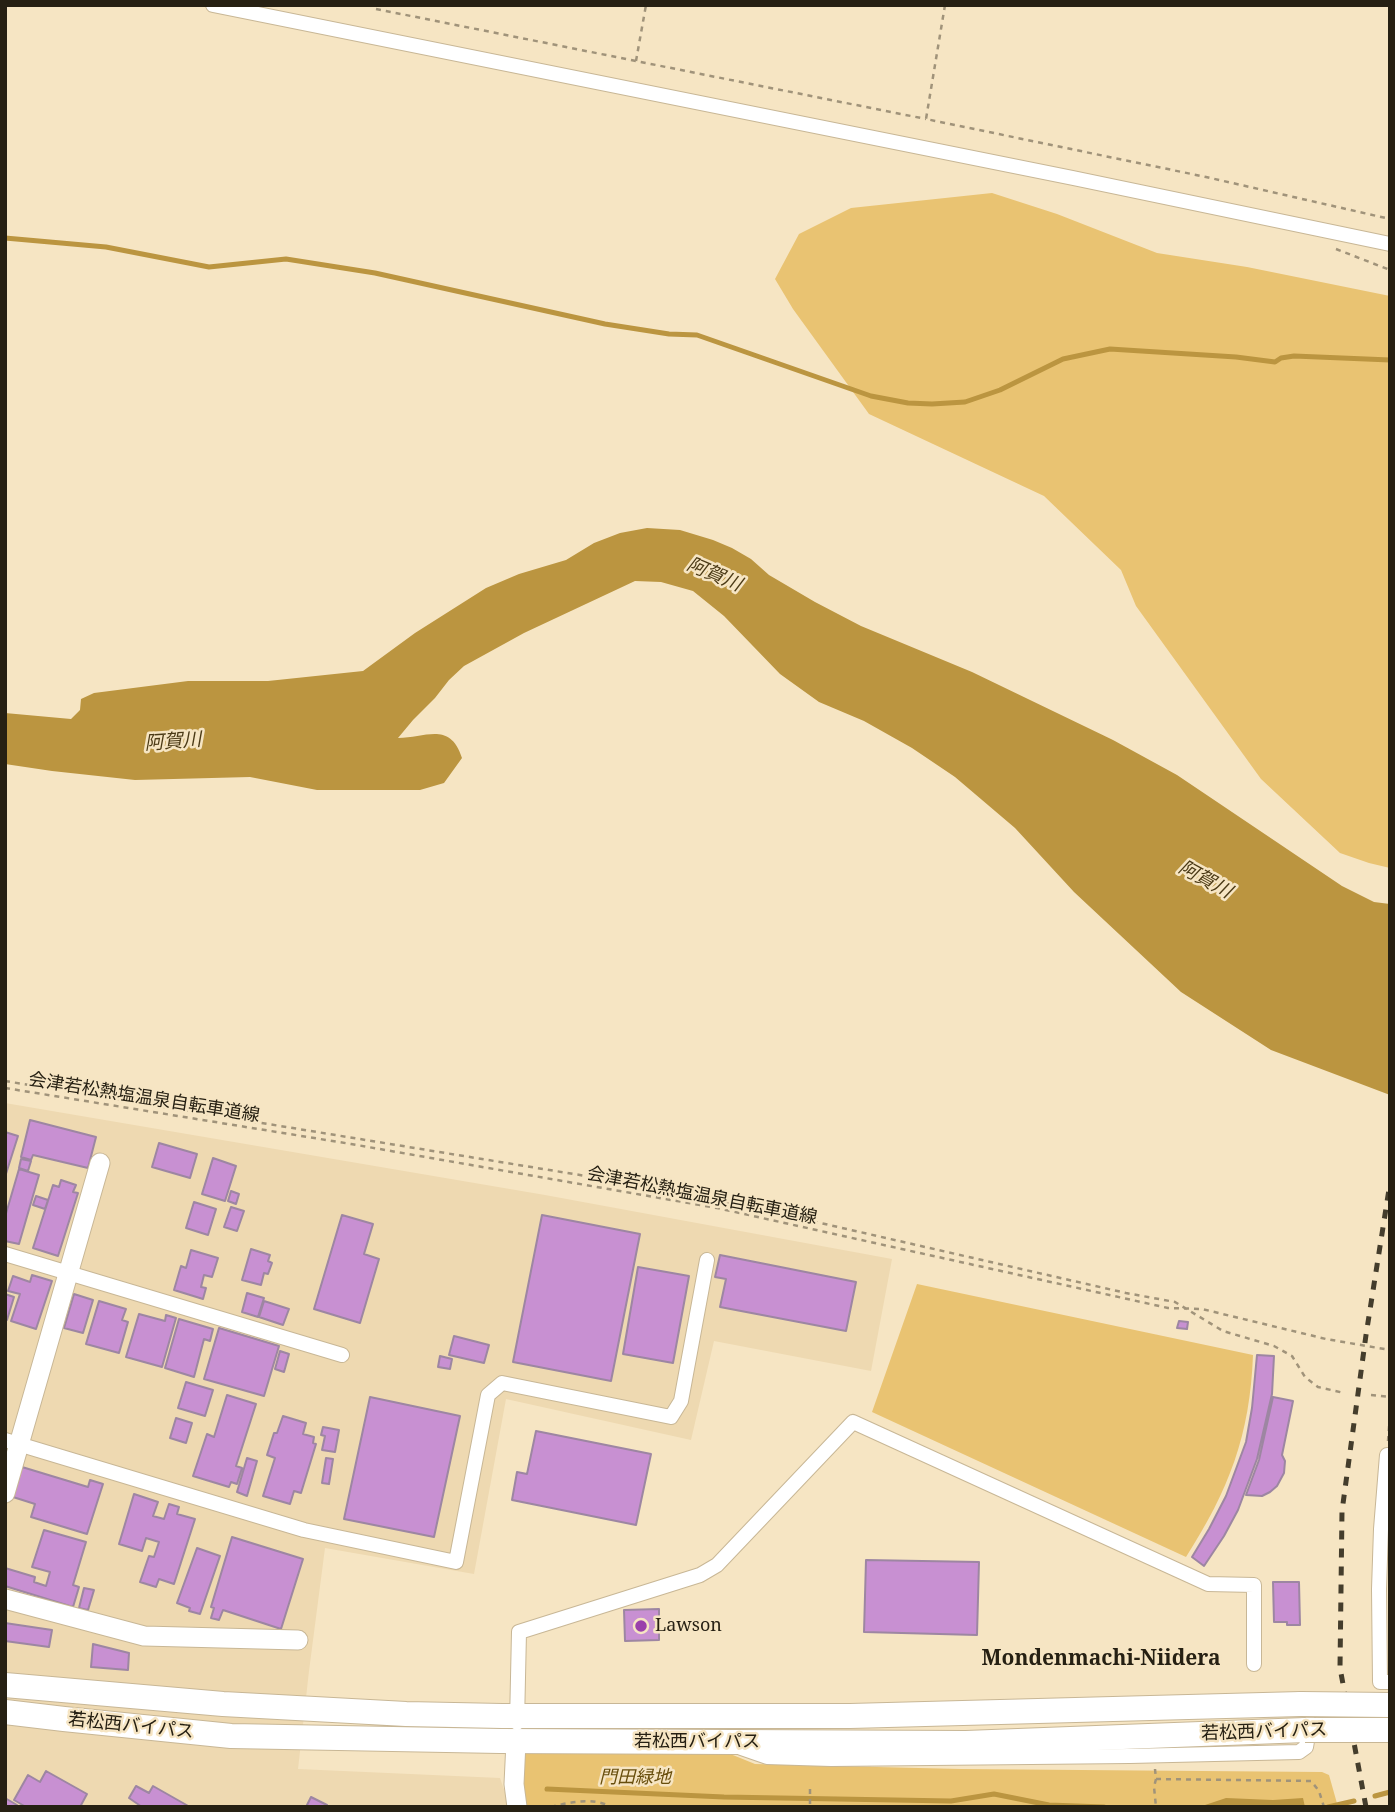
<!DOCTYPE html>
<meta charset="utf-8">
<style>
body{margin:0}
#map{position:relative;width:1395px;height:1812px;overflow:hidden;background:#f6e5c3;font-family:"Noto Serif",serif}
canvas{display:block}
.frame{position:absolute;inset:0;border:7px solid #262013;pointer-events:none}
</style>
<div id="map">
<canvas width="1395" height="1812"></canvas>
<div class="frame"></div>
</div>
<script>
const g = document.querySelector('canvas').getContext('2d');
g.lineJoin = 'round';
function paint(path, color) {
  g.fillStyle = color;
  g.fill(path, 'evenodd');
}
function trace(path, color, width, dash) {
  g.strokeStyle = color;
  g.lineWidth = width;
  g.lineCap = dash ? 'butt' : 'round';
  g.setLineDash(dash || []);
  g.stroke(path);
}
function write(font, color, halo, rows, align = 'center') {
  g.font = font + ' "Noto Serif","Noto Sans JP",serif';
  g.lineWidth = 5;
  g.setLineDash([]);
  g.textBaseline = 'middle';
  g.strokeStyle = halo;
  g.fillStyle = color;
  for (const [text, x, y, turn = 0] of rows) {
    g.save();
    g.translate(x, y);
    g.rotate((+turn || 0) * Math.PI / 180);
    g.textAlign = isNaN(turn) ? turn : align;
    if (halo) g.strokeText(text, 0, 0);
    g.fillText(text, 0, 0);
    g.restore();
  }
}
const built = new Path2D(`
 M5,1103L545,1195L892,1259L871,1371L714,1341L691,1440L506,1399L474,1574L325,1548L309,1671L298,1769L500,1778L510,1807H5Z`);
const green = new Path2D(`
 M992,193L1057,214L1157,253L1247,267L1390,296V868L1369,863L1340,853L1261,779L1136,606L1121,570L1044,496L869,414L793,309L775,279L799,234L851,208Z
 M917,1284L1253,1355C1250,1435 1229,1490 1186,1557L872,1412Z
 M521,1747L718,1749L755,1764L791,1765L961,1769L1322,1772L1329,1775L1338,1807H522Z`);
const water = new Path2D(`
 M647,528L680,530L713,540L732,548L751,559L769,575L815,602L861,626L972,672L1113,740L1177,775L1342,886L1374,902L1390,904V1095L1271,1050L1181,992L1074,892L1015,828L955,777L912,748L864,721L819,702L780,674L724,616L693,591L661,582L635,581L524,633L464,666L449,680L435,698L413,720L398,738C426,738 450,721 462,758L444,783L420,790H317L250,777L135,780L52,771L5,764V713L71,719L80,710L81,699L94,693L188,681H268L363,671L415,633L486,588L519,574L566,560L594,543L620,533Z
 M1226,1798L1273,1800L1303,1798L1305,1807H1199Z`);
const stream = new Path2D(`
 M5,238L106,247L209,267L286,259L375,273L605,324L669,334L697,335L871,396L908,403L932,404L965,402L1000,390L1063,359L1110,349L1236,357L1275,362L1281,358L1294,356L1390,360
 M547,1789L724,1797L951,1801L994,1794L1049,1805L1104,1807
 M1375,1796L1390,1792
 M1328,1807L1354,1801`);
const building = new Path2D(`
 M30,1120L96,1137L88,1168L33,1155L31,1160L21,1157Z
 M5,1132L18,1136L5,1177Z
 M159,1143L197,1154L190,1178L152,1167Z
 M213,1158L236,1166L225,1201L202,1194Z
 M21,1159L31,1161L28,1171L19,1168Z
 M19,1169L39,1175L19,1244L5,1241V1217Z
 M61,1180L76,1185L73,1192L78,1193L58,1256L33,1248L53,1185L59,1187Z
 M231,1191L239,1194L236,1204L228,1201Z
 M36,1196L48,1200L45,1209L33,1205Z
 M194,1202L216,1209L208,1235L186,1228Z
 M231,1207L244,1211L237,1231L224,1227Z
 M342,1215L373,1224L364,1254L379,1259L360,1323L314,1309Z
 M542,1215L640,1234L611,1381L513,1362Z
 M251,1249L270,1255L268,1261L272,1263L268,1274L264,1273L261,1285L242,1280Z
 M191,1250L218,1258L212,1277L204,1275L201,1287L206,1288L203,1299L174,1290L181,1266L186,1268Z
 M720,1255L856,1282L846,1331L720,1307L726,1279L715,1277Z
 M638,1267L689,1276L673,1363L623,1354Z
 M32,1275L52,1281L36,1329L11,1321L20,1294L8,1291L13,1276L30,1282Z
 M247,1293L264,1298L258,1317L242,1312Z
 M5,1294L14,1297L7,1320H5Z
 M74,1294L93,1300L83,1333L64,1328Z
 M99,1301L126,1309L122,1320L128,1322L119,1353L86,1344Z
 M264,1301L289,1309L283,1325L259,1317Z
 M139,1314L165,1321L166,1315L176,1318L162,1367L126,1357Z
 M179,1319L213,1329L210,1341L204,1339L194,1377L165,1368Z
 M1179,1321L1188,1322L1187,1329L1177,1328Z
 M219,1328L279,1346L264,1396L204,1379Z
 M454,1336L489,1345L484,1363L449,1355Z
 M280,1351L289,1354L284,1372L275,1369Z
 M1257,1355L1274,1356L1272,1394L1257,1459L1238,1510L1224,1536L1204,1566L1192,1557L1209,1529L1226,1496L1246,1442L1252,1408Z
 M440,1356L452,1359L450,1369L438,1367Z
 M186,1382L213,1390L205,1416L178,1408Z
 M227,1395L256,1404L236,1466L242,1468L237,1484L231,1482L229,1487L193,1476L207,1434L214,1437Z
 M370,1397L460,1416L434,1537L344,1519Z
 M1273,1397L1293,1401L1282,1455L1285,1461L1284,1473L1277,1486L1270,1492L1262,1496L1246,1495L1259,1460Z
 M283,1416L306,1423L303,1434L314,1437L313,1443L316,1444L301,1493L294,1491L290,1504L263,1496L275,1458L267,1455L274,1433H277Z
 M176,1418L192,1423L186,1443L170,1438Z
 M323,1427L339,1430L335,1452L322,1450L325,1436L321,1435Z
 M536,1431L651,1454L636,1525L512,1500L517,1472L527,1474Z
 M247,1458L257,1461L247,1496L237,1492Z
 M326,1458L333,1459L329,1484L322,1483Z
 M22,1467L88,1487L90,1480L103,1484L87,1534L31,1517L35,1504L13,1497Z
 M134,1494L158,1502L153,1516L164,1519L169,1504L179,1507L177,1514L195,1519L174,1584L159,1579L156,1587L140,1582L149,1556L154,1557L159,1542L146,1538L142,1551L119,1544Z
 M44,1530L86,1542L73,1585L79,1587L73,1607L5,1586V1568L35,1577L34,1582L46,1586L50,1572L32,1567Z
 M232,1537L303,1559L281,1629L223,1610L219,1620L211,1618L214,1608L211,1607Z
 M197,1548L220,1556L200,1614L189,1611L190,1608L177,1603Z
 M866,1560L979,1562L977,1635L864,1632Z
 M1273,1582H1299L1300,1625H1287V1622H1274Z
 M84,1588L94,1590L88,1610L79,1608Z
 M659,1609V1640L625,1641L624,1610Z
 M5,1623L52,1630L49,1647L5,1641Z
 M93,1644L129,1653L128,1670L91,1667Z
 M46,1771L87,1794L80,1807H26L14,1800L28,1775L40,1782Z
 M136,1786L149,1793L153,1786L190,1807H142L129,1798Z
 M311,1797L327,1805L326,1807H306Z
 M5,1798L17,1805L16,1807H5Z`);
const path = new Path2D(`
 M945,5L926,119L1206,177L1390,219
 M376,9L926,119
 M636,61L646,5
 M1336,249L1390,270
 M5,1081L641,1185L803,1219L1126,1293L1175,1302L1223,1331L1274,1346L1292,1356L1305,1377L1318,1387L1344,1393
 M5,1088L351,1144L717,1208L1168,1308L1202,1309L1326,1339L1390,1350
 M1371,1395L1390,1397
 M1388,1441L1390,1414
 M1155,1769L1156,1779L1154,1787L1156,1807
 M1156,1779L1311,1781L1319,1791L1324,1807
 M810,1789V1807
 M551,1807C570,1802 594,1797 611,1807`);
const street = new Path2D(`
 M213,5L1073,178L1390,244
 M5,1254L342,1355
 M5,1440L304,1530L456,1562L488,1395L502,1383L671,1417L681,1401L707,1260
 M1387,1455L1381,1529L1379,1589L1380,1682H1390
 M517,1723L519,1632L700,1575L717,1565L853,1422L1208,1584L1254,1585V1664
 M741,1748L767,1757L831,1759L1130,1756L1299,1752L1306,1747L1310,1723`);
const secondary = new Path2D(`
 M5,1493L100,1163
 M5,1599L144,1636L298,1640
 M516,1742L514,1784L517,1807`);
const highway = new Path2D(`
 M5,1685L223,1704L406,1714L502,1716H850L1301,1704
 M5,1712L64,1719L231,1736L500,1741L966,1743L1305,1730`);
const rail = new Path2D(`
 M1366,1807L1340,1668L1342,1511L1366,1335L1390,1183`);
const highwayBridge = new Path2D(`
 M1301,1704L1390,1705
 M1305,1730H1390`);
const markers = [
 [641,1626,7,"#9a40ab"]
];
const streetNames = [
 ["会津若松熱塩温泉自転車道線",144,1098,9],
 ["会津若松熱塩温泉自転車道線",702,1196,11],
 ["若松西バイパス",131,1726,6],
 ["若松西バイパス",1264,1732,-2],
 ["若松西バイパス",697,1742]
];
const poiNames = [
 ["Lawson",655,1626]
];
const parkNames = [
 ["門田緑地",635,1778]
];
const waterNames = [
 ["阿賀川",714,575,23],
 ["阿賀川",173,742,-4],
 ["阿賀川",1205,880,29]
];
const quarterNames = [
 ["Mondenmachi-Niidera",1101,1659]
];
paint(built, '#eed9b1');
paint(green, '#e9c372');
paint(water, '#bb9540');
trace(stream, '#bb9540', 5);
paint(building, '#c890d2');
trace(building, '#9d86a2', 2);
trace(street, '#c8b796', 16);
trace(secondary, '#c8b796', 21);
trace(highway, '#c8b796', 26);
trace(path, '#a0937a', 2.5, [5, 5]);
trace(street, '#fff', 14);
trace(secondary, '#fff', 19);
trace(highway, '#fff', 24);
trace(rail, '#443d2c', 5, [9, 9]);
trace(highwayBridge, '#c8b796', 26, []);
trace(highwayBridge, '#fff', 24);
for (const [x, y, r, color] of markers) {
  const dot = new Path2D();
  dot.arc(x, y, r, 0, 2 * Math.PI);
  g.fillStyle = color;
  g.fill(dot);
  trace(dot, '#f6e5c3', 2.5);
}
write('18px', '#262013', '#f6e5c3', streetNames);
write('18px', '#262013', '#f6e5c3', poiNames, 'left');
write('italic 18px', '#684e0c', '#f6e5c3', parkNames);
write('italic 19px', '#4b3a16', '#f6e5c3', waterNames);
write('bold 21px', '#262013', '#f6e5c3', quarterNames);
</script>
